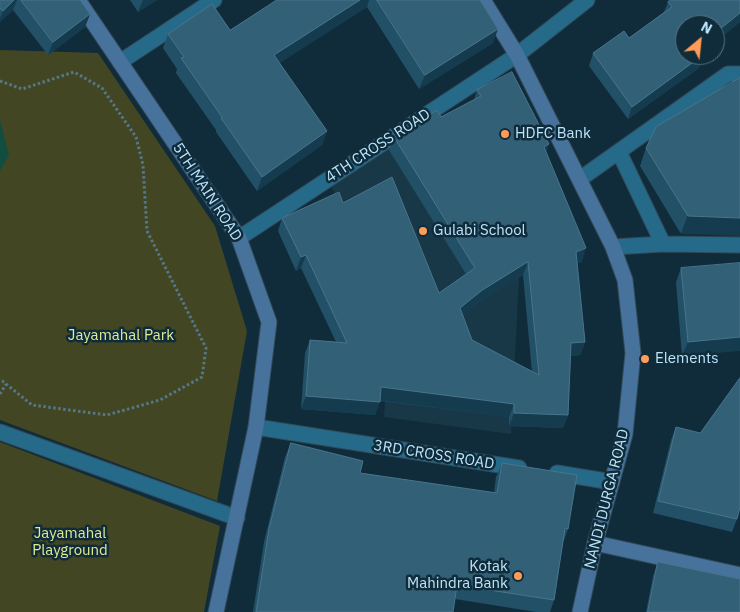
<!DOCTYPE html>
<style>
body{margin:0}
#map{position:relative;width:740px;height:612px;overflow:hidden;background:#102c3a;font-family:"IBM Plex Sans",sans-serif}
canvas{display:block}
.north{position:absolute;left:675px;top:15px;width:50px;height:50px;box-sizing:border-box;background:#102c3a;border:1px solid #557688;border-radius:50%;rotate:28deg;font-size:14px;font-weight:700;line-height:20px;text-align:center;color:#bce5fc}
.north::after{content:'';display:block;margin:auto;width:18px;height:22px;background:#fe9c58;clip-path:polygon(50% 0,100% 100%,50% 72%,0 100%)}
</style>
<div id="map">
<canvas width="740" height="612"></canvas>
<div class="north">N</div>
</div>
<script>
const g = document.querySelector('canvas').getContext('2d');
g.lineJoin = 'round';
function paint(path, color) {
  g.fillStyle = color;
  g.fill(path, 'evenodd');
}
function trace(path, color, width, dash) {
  g.strokeStyle = color;
  g.lineWidth = width;
  g.lineCap = dash ? 'butt' : 'round';
  g.setLineDash(dash || []);
  g.stroke(path);
}
function write(font, color, halo, rows, align = 'center') {
  g.font = font + ' "IBM Plex Sans",sans-serif';
  g.lineWidth = 5;
  g.setLineDash([]);
  g.textBaseline = 'middle';
  g.strokeStyle = halo;
  g.fillStyle = color;
  for (const [text, x, y, turn = 0] of rows) {
    g.save();
    g.translate(x, y);
    g.rotate((+turn || 0) * Math.PI / 180);
    g.textAlign = isNaN(turn) ? turn : align;
    if (halo) g.strokeText(text, 0, 0);
    g.fillText(text, 0, 0);
    g.restore();
  }
}
const built = new Path2D(`
 M434,122L519,278L511,434L384,417L392,315L330,184Z`);
const green = new Path2D(`
 M0,50L98,53L215,226L247,331L217,501L0,420Z
 M0,442L220,526L204,612H0Z`);
const water = new Path2D(`
 M0,120L9,155L0,171Z`);
const path = new Path2D(`
 M0,81L22,89L74,72L102,88L136,137L143,165L147,231L206,348L202,377L160,400L107,415L32,405L0,379
 M0,394L6,384`);
const lane = new Path2D(`
 M619,152L663,244
 M580,179L728,74H740
 M613,247L663,244L740,245`);
const street = new Path2D(`
 M120,62L214,0
 M239,238L517,55L587,0
 M256,427L519,468
 M0,432L237,518
 M557,473L612,482`);
const secondary = new Path2D(`
 M78,0L239,238L269,322L256,427L216,612
 M483,0L517,55L613,247L625,280L633,353L625,434L595,543L580,612
 M595,543L740,575`);
const wall = new Path2D(`
 M0,0H80L90,14L85,27L48,55L13,10L0,22Z
 M130,0H157L138,12Z
 M277,0H480L493,43L419,89L367,7L279,63L327,131L322,145L257,191L216,132V130L176,73L177,69L163,48L168,34L230,30Z
 M668,2L740,22L715,42V25H685L699,68L628,119L589,66L593,53L629,38L664,12Z
 M740,78L681,234L640,166L646,148Z
 M477,90L546,152L582,262L577,263L585,342L580,355L571,356L568,415L563,428L509,426V417L380,401L375,415L301,409L305,353L310,340L336,342L301,268L296,271L278,231L282,218L343,203L439,293L466,274L389,150L394,137L441,117L474,100ZM523,275L532,372L472,340L462,315L476,304Z
 M740,263L682,356L676,282L681,268Z
 M676,427L737,519L732,532L653,513L671,440Z
 M291,443L360,473L494,493L496,477L502,463L568,529L563,543L554,600L550,612H536L455,599L453,612H253L264,542L285,457Z
 M658,562L740,612H646L653,576Z`);
const shadedWall = new Path2D(`
 M14,0H17L13,10L0,22V18L3,11Z
 M143,0H157L138,12Z
 M360,0H369L367,7L269,70L274,55Z
 M740,13V22L715,42V33Z
 M90,14L85,27L48,55L53,42Z
 M498,29L493,43L419,89L425,75Z
 M704,55L699,68L628,119L632,107Z
 M327,131L322,145L257,191L262,177Z
 M549,144L545,157L544,147Z
 M688,216L740,218V236L681,234Z
 M586,248L582,262L572,265L576,252Z
 M306,255L301,268L296,271L301,257Z
 M528,262L523,275L476,304L455,321L460,308L481,291Z
 M740,337V351L682,356L688,342Z
 M585,342L580,355L566,356L571,343Z
 M381,387L514,404L509,417L376,400Z
 M306,396L380,402L375,415L301,409Z
 M514,413L568,415L563,428L509,426Z`);
const building = new Path2D(`
 M0,0H14L3,11L0,8Z
 M21,0H80L90,14L53,42Z
 M277,0H360L274,55L327,131L262,177L221,118L222,117L181,58L184,57L168,34L212,4L230,30Z
 M377,0H480L498,29L425,75Z
 M671,0H740V13L715,33V25H685V55H703L632,107L593,53L624,31L629,38L672,7L668,2Z
 M512,72L549,144L544,147L586,248L576,252L585,342L571,343L568,415L514,413V404L381,387L380,402L306,396L310,340L347,343L306,255L301,257L282,218L339,192L343,203L392,177L439,293L475,268L394,137L437,110L441,117L481,96L477,90ZM528,262L539,375L472,340L460,308L481,291Z
 M740,78V218L688,216L646,148L656,127Z
 M740,263V337L688,342L681,268Z
 M740,378V507L737,519L658,501L676,427L700,433Z
 M291,443L363,461L360,473L497,493L502,463L577,475L568,529L565,528L554,600L457,585L453,612H256L269,529Z
 M658,562L740,579V612H648Z`);
const markers = [
 [505,134,5,"#fe9c58"],
 [423,231,5,"#fe9c58"],
 [645,359,5,"#fe9c58"],
 [518,576,5,"#fe9c58"]
];
const poiNames = [
 ["HDFC Bank",515,134],
 ["Gulabi School",433,231],
 ["Elements",655,359],
 ["Kotak",508,567,"right"],
 ["Mahindra Bank",508,584,"right"]
];
const streetNames = [
 ["4TH CROSS ROAD",378,146,-33],
 ["5TH MAIN ROAD",207,192,57],
 ["3RD CROSS ROAD",434,455,9],
 ["NANDI DURGA ROAD",607,499,-76]
];
const parkNames = [
 ["Jayamahal Park",121,336],
 ["Jayamahal",70,534],
 ["Playground",70,551]
];
paint(built, '#183848');
paint(green, '#434623');
paint(water, '#124e3f');
trace(lane, '#314a59', 17);
trace(street, '#314a59', 17);
trace(secondary, '#314a59', 17);
trace(path, '#567789', 3, [2.5, 2.5]);
trace(lane, '#266a8a', 15);
trace(street, '#266a8a', 15);
trace(secondary, '#47729b', 15);
paint(wall, '#225067');
paint(shadedWall, '#143b4e');
paint(building, '#326077');
trace(building, '#48758c', 1);
for (const [x, y, r, color] of markers) {
  const dot = new Path2D();
  dot.arc(x, y, r, 0, 2 * Math.PI);
  g.fillStyle = color;
  g.fill(dot);
  trace(dot, '#102c3a', 2);
}
write('15px', '#bce5fc', '#102c3a', poiNames, 'left');
write('15px', '#bce5fc', '#102c3a', streetNames);
write('15px', '#e0ea92', '#102c3a', parkNames);
</script>
